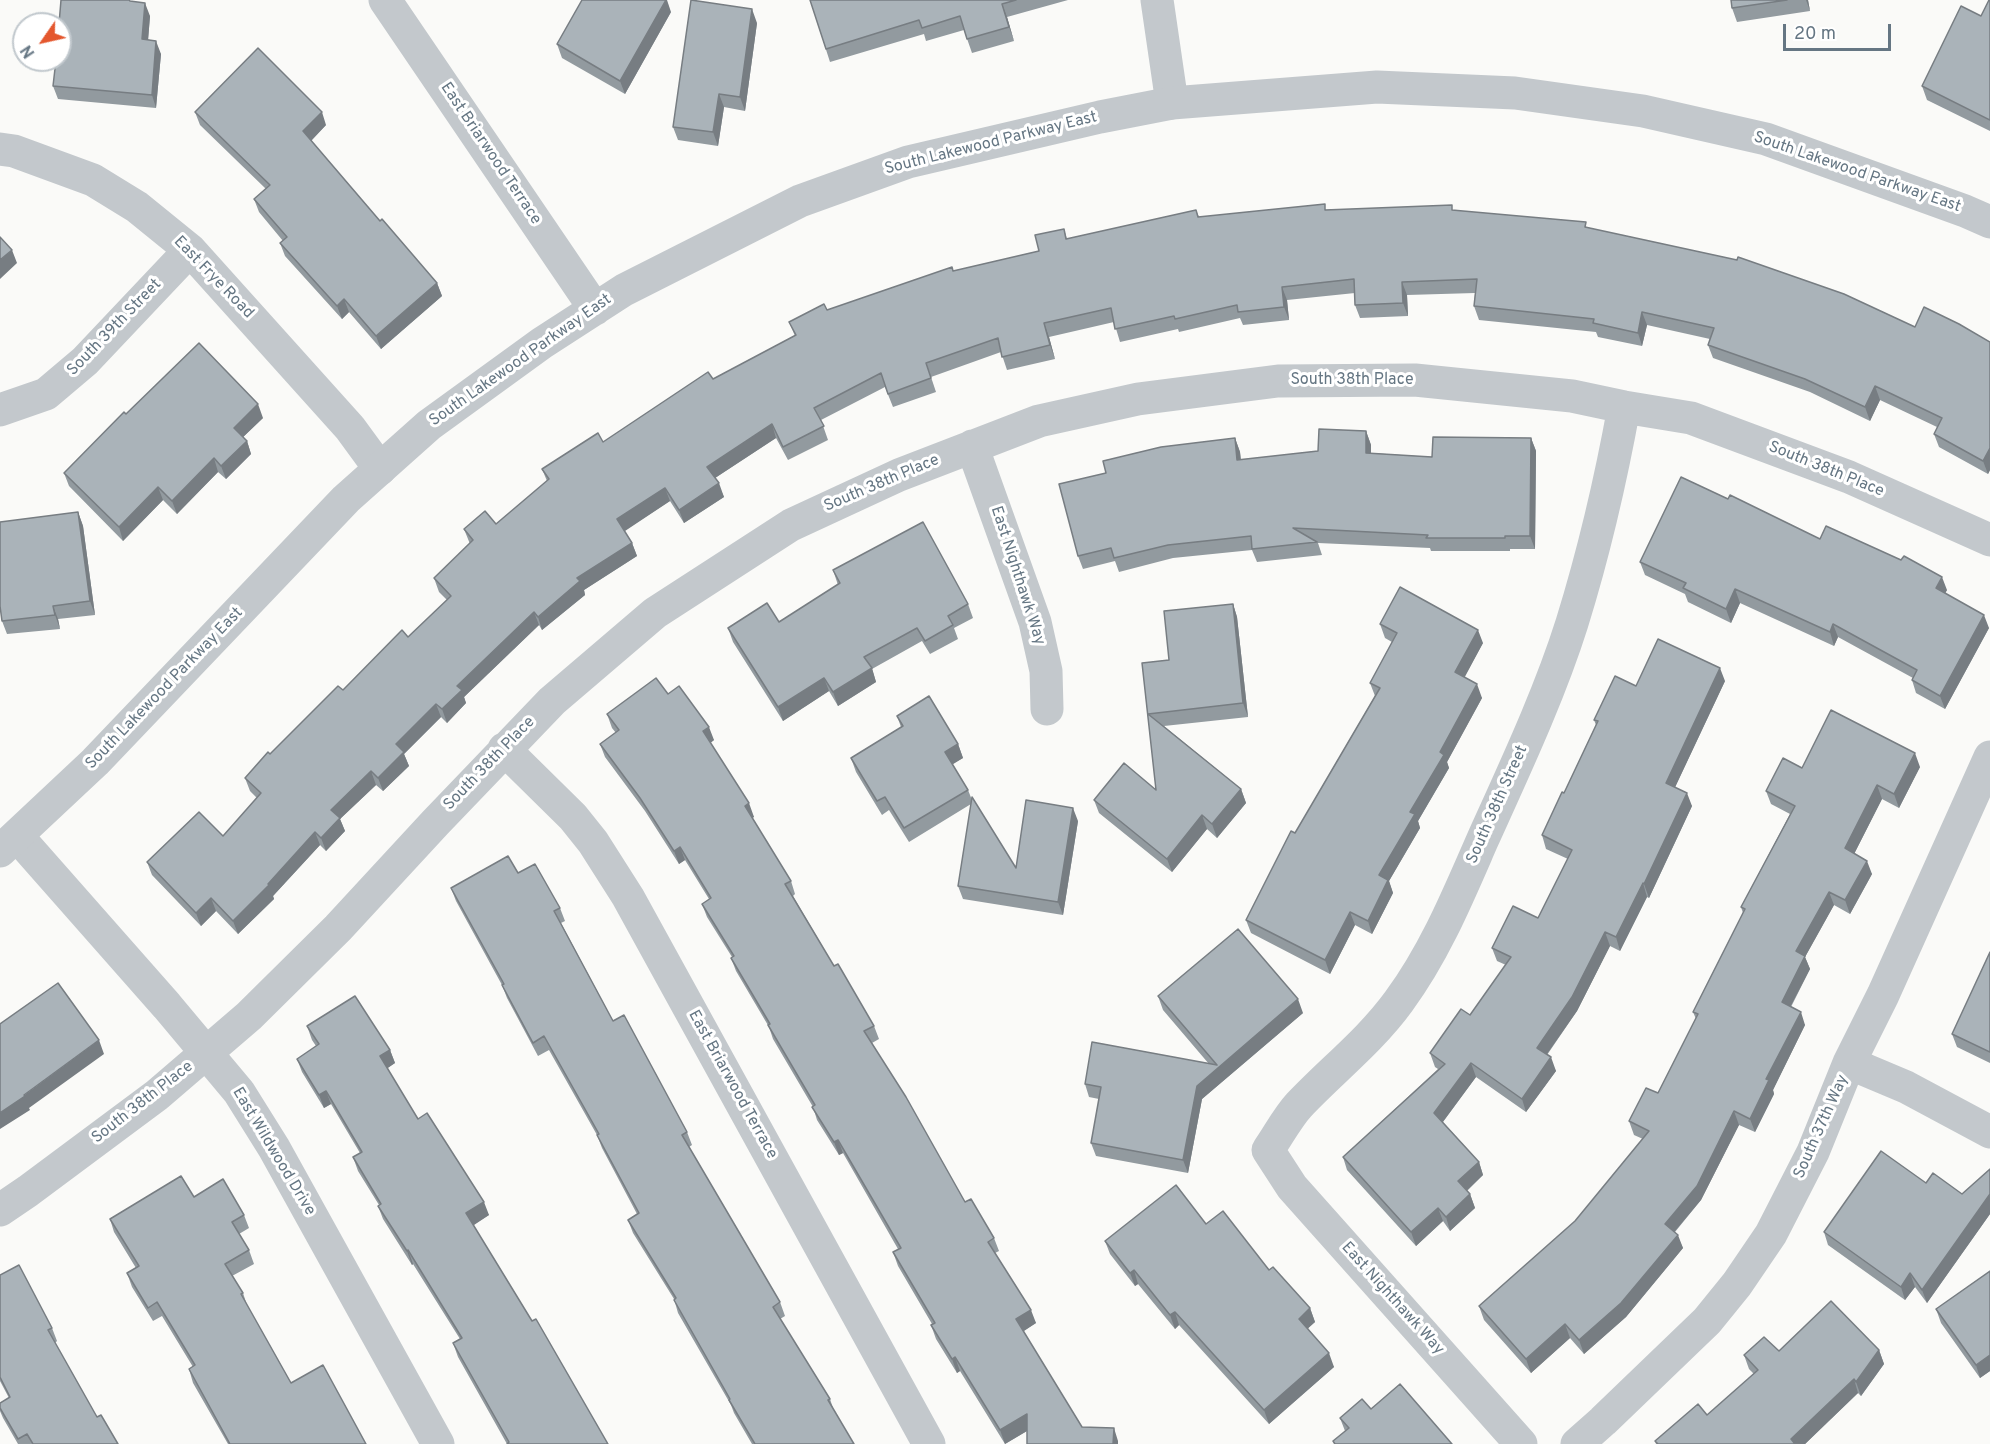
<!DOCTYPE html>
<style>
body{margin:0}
#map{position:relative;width:1990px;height:1444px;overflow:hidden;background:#fafaf8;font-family:Overpass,sans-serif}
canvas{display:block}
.north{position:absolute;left:12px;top:12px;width:60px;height:60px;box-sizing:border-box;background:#fff;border:2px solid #c1c8cd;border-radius:50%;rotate:236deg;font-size:16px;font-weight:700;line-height:24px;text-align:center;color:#657683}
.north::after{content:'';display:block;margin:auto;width:21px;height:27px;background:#e4572e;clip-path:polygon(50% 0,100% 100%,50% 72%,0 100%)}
.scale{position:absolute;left:1783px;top:24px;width:108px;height:27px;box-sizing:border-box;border:3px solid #657683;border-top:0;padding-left:8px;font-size:18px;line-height:21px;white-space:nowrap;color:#657683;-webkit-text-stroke:4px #fff;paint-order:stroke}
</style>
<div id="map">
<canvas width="1990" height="1444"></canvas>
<div class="north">N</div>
<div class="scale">20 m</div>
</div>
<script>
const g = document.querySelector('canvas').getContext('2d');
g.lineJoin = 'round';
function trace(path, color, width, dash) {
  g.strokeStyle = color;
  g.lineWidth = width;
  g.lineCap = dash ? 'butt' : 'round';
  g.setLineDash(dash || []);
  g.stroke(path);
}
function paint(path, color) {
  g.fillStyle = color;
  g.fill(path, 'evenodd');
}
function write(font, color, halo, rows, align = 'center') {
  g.font = font + ' Overpass,sans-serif';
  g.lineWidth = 6;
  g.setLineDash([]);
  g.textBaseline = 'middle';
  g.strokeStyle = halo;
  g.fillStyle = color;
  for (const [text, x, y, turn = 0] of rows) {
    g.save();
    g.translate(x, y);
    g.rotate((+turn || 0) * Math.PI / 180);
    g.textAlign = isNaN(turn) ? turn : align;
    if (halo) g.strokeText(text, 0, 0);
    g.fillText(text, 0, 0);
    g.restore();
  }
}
const minor = new Path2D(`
 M1157,0L1172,103
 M0,149L14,151L93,180L137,207L190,250L350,428L380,469
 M0,410L46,394L85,361L190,250
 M972,446L1035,622L1046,671L1047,709
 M504,749L573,817L593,842L628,897L929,1444
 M18,837L167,1006L239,1092L274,1148L438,1444
 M1849,1063L1906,1087L1990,1132
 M0,1210L28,1191L157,1095L249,1016L338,928L435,823L552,701L655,613L791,525L899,475L1039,421L1138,399L1278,381L1415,380L1572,396L1624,407L1691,418L1849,477L1990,540
 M1521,1444L1292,1187L1268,1150C1278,1136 1287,1118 1299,1105C1332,1070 1370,1041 1399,1001C1435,952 1458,896 1482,841C1514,770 1549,696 1572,623C1594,552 1611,479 1624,407
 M1577,1444L1603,1421L1707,1321L1737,1284L1771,1234L1813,1152L1849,1063L1883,995L1990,757`);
const tertiary = new Path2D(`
 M385,0L595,309
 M0,851L95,762L346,499L429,425L542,343L624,290L800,201L908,162L1100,117L1172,103L1377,87L1515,93L1643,111L1766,139L1965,211L1990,222`);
const wall = new Path2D(`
 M810,0H1068L1007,17L1014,41L972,53L964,30L926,41L924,34L830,62Z
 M1731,0H1808L1810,11L1737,22L1732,8Z
 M1990,0V131L1927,100L1922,86L1981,16Z
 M130,2L150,16L148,40L161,54L156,108L58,99L53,86Z
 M671,12L625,94L562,58L557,44Z
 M757,23L745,111L724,107L718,146L678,140L673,127Z
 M195,112L326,125L311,141L380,221L437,283L442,296L381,349L349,312L342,319L285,256L280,243L283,241L259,212L254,199L266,189L200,125Z
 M1196,210L1199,217L1327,210H1454L1587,227L1915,327L1990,342V470L1988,474L1939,447L1934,434L1937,427L1880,400L1870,421L1810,392L1713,358L1708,345L1710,339L1647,325L1642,346L1598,337L1596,332L1479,320L1474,306L1475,293L1407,295L1408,316L1360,318L1355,305V293L1287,300L1289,320L1243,325L1240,318L1179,332L1178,329L1120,342L1114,322L1049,337L1055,359L1007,370L1001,352L931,377L936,392L893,407L885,387L821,420L828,440L788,460L776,438L715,478L724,497L684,523L670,501L624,531L632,543L637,556L584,590L585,595L542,630L539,625L464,697L466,703L447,723L441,717L404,754L409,766L383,791L376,785L340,819L345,831L326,851L320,845L273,896L274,899L238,934L216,911L201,926L152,875L147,862L223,836L257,798L250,791L245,778L270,754L343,690L408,637L447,600L439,592L434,578L470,544L464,529L496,524L547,481L542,469L603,442L713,379L795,336L789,322L953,271L1039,251L1064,229L1067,239Z
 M126,414L263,418L243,437L247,441L251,454L226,479L218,472L177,514L163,500L123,541L69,486L64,473Z
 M1366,431L1371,445V453L1432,457L1531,438L1536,451L1535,549H1510V551H1431L1430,548L1318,543L1322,555L1257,562L1252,550L1173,558L1119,572L1115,561L1083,569L1078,556L1106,473L1235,438L1240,452L1241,460L1318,451Z
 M1728,499L1820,539L1947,590L1945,593L1989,628L1945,709L1916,693L1912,680L1913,678L1838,637L1834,646L1740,603L1731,623L1688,602L1685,594L1645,575L1640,562Z
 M78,512L83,526L95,615L58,619L60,629L7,634L2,621Z
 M833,570L968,604L973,618L954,628L958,639L930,654L922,641L872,669L876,682L838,706L829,691L783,721L733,642L728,628L779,622L838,585Z
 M1233,604L1237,617L1248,717L1164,726L1241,789L1246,803L1217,838L1207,829L1172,872L1099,813L1094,800L1156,790L1142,663L1169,660Z
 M1380,624L1483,643L1464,677L1482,698L1447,762L1449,768L1418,821L1420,828L1389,881L1393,893L1372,934L1355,925L1330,974L1251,933L1246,920L1295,833L1375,696L1370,683L1392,642L1385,638Z
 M1725,681L1675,787L1692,806L1649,898L1647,897L1620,951L1610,946L1577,1011L1547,1055L1556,1071L1526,1112L1476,1077L1443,1122L1479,1162L1483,1175L1467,1191L1470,1194L1475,1208L1450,1231L1443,1221L1416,1246L1347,1170L1343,1157L1438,1069L1435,1067L1430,1053L1470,1015L1506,965L1497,961L1492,948L1538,918L1568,859L1546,849L1542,835L1564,793L1596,725L1594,720L1636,686Z
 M668,694L714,740L710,743L754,817L752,818L791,881L795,894L793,896L834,966L874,1026L879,1039L872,1043L965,1202L994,1238L999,1251L995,1253L1036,1323L1023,1331L1082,1427L1118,1441V1444H1027V1431L1005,1444L960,1371L957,1373L936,1339L931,1325L932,1324L898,1266L893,1252L898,1249L843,1153L839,1155L817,1120L813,1107L773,1039L769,1027L736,971L731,958L732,957L707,917L702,904L709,899L685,860L679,864L645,811L605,757L600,744L616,733L612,728L607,714Z
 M897,716L958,744L963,758L952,764L968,790L972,800L1016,868L1078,821L1063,915L963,899L958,886L971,804L909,842L889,810L882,815L856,772L851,758L901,727Z
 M1920,767L1899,808L1882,799L1854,854L1872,874L1850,914L1834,905L1805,957L1810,969L1791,1007L1805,1025L1773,1090L1774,1094L1755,1132L1739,1125L1701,1200L1675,1232L1683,1248L1626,1317L1584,1354L1570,1338L1531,1373L1484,1320L1479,1306L1575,1221L1643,1139L1634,1135L1629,1121L1658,1093L1696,1019L1693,1012L1743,913L1741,907L1790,814L1771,804L1766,791L1802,768Z
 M518,873L560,908L565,921L561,923L613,1021L687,1132L692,1145L689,1147L780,1302L785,1316L780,1319L830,1399L834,1411L854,1444H752L734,1413L731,1405L678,1313L674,1299L633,1233L628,1220L637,1214L602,1148L597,1135L549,1050L538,1056L507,998L502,985L456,901L451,888Z
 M1990,952V1063L1957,1047L1952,1034Z
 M1158,996L1303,1013L1202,1099L1188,1173L1096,1156L1091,1143L1099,1099L1089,1097L1085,1084L1209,1064L1163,1010Z
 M307,1026L390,1050L395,1063L387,1068L418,1119L489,1215L473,1225L608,1444H507L458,1357L453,1343L460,1339L413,1264L412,1265L383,1219L378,1206L379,1205L358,1171L353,1157L360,1153L331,1104L324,1108L302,1072L297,1059L316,1046L312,1040Z
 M1990,1169V1214L1927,1303L1915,1287L1905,1300L1828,1245L1824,1232L1926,1183L1962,1194Z
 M194,1197L244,1215L249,1228L239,1234L249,1250L254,1264L232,1276L243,1293L247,1305L291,1383L366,1444H228L193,1383L189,1369L193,1367L162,1316L153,1321L132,1287L127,1273L136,1268L114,1232L110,1219Z
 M1206,1224L1269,1270L1310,1308L1315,1322L1308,1328L1334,1367L1269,1424L1179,1325L1175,1329L1138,1284L1135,1286L1110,1254L1105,1241Z
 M1990,1271V1371L1980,1378L1941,1323L1936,1309Z
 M0,1275L52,1328L57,1341L55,1343L97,1417L118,1444H18L3,1418L0,1411V1403L9,1398L0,1381Z
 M1879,1350L1884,1364L1861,1396L1858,1393L1805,1444H1656L1655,1441L1707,1415L1754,1374L1749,1369L1744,1355L1779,1351Z
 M1340,1418L1452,1444H1334L1333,1441L1345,1431Z`);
const shadedWall = new Path2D(`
 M666,0H667L671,12L625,94L620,81Z
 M1806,0H1808L1810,11Z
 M145,3L150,16L147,53L142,39Z
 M1002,4L1007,17L1014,41L1009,27Z
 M752,9L757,23L745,111L740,97Z
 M156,41L161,54L156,108L152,95Z
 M719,94L724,107L718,146L713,132Z
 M322,112L326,125L308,144L303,131Z
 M12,250L17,263L0,279V260Z
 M1402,282L1407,295L1408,316L1403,303Z
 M437,283L442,296L381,349L376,336Z
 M1282,287L1287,300L1289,320L1284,307Z
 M344,299L349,312L342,319L337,306Z
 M1642,312L1647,325L1642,346L1638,333Z
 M1044,323L1049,337L1055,359L1050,345Z
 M1875,386L1880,400L1870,421L1865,407Z
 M258,404L263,418L239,441L234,428Z
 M772,424L776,438L712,480L707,467Z
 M1366,431L1371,445V466L1366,453Z
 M1235,438L1240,452L1242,474L1237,460Z
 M1531,438L1536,451L1535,549L1530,536Z
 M247,441L251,454L226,479L221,466Z
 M1990,448V470L1988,474L1983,461Z
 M214,458L218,472L177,514L172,501Z
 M719,483L724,497L684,523L679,510Z
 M158,487L163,500L123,541L119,527Z
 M665,488L670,501L622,533L617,519Z
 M78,512L83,526L95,615L90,601Z
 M632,543L637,556L584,590L585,595L542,630L538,617L577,578Z
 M1942,577L1947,590L1941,601L1936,588Z
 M1735,589L1740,603L1731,623L1726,609Z
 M1233,604L1237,617L1248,717L1243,703Z
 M53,606L58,619L60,629L55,615Z
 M534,612L539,625L464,697L466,703L447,723L442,709L457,686Z
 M1984,615L1989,628L1945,709L1940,696Z
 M1833,624L1838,637L1834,646L1830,632Z
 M1478,630L1483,643L1460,686L1455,672Z
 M872,668L876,682L838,706L833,692Z
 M1720,668L1725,681L1671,796L1666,783Z
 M824,678L829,691L783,721L778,707Z
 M1477,684L1482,698L1447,762L1449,768L1418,821L1420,828L1389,881L1393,893L1372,934L1368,921L1379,875L1440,752Z
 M436,704L441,717L404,754L409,766L383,791L378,778L396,744Z
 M709,727L714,740L708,745L703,731Z
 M958,744L963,758L950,766L945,752Z
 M1915,753L1920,767L1899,808L1894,794Z
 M371,771L376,785L340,819L345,831L326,851L321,838L331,810Z
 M1877,785L1882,799L1850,862L1845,848Z
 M1241,789L1246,803L1217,838L1212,824Z
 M1687,793L1692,806L1649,898L1644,884Z
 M749,803L754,817L750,819L745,806Z
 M1073,808L1078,821L1063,915L1058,902Z
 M1202,815L1207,829L1172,872L1167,859Z
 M315,832L320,845L273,896L274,899L238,934L233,921Z
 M680,847L685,860L679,864L674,851Z
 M1867,861L1872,874L1850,914L1845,900Z
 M1643,883L1647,897L1620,951L1616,937Z
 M1829,892L1834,905L1805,957L1810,969L1786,1015L1782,1002L1796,951Z
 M211,898L216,911L201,926L196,913Z
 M1350,912L1355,925L1330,974L1325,960Z
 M1605,932L1610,946L1577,1011L1542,1061L1537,1048Z
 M1298,999L1303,1013L1202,1099L1188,1173L1183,1160L1197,1086Z
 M1801,1012L1805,1025L1773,1090L1774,1094L1755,1132L1750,1119L1766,1079Z
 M99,1040L104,1054L29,1108L30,1110L0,1129V1113Z
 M390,1050L395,1063L385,1070L380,1056Z
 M1551,1057L1556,1071L1526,1112L1522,1099Z
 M1471,1063L1476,1077L1439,1127L1434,1113Z
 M326,1091L331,1104L324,1108L319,1095Z
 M1734,1111L1739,1125L1701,1200L1670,1237L1665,1224Z
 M838,1140L843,1153L839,1155L834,1142Z
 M1479,1162L1483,1175L1463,1194L1458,1181Z
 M1470,1194L1475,1208L1450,1231L1446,1217Z
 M1990,1194V1214L1927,1303L1922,1290Z
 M484,1202L489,1215L471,1227L466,1213Z
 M1438,1208L1443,1221L1416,1246L1411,1232Z
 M1678,1235L1683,1248L1626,1317L1584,1354L1579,1340Z
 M408,1250L413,1264L412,1265L407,1251Z
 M1134,1270L1138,1284L1135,1286L1130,1273Z
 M1910,1273L1915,1287L1905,1300L1901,1287Z
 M1310,1308L1315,1322L1304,1332L1299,1319Z
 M1031,1310L1036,1323L1021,1333L1016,1319Z
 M1175,1312L1179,1325L1175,1329L1170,1315Z
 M1565,1324L1570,1338L1531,1373L1526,1359Z
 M1879,1350L1884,1364L1861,1396L1856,1382Z
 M1329,1353L1334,1367L1269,1424L1264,1410Z
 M1990,1355V1371L1980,1378L1976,1365Z
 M955,1357L960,1371L957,1373L952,1359Z
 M1854,1379L1858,1393L1805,1444H1793L1791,1439Z
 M1027,1414L1032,1428L1005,1444L1000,1430Z
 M1114,1428L1118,1441V1444H1113Z`);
const building = new Path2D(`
 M61,0H129L130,1L145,3L142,39L156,41L152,95L53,86L56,60H60V24H59Z
 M582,0H666L620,81L557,44Z
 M691,0L752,9L740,97L719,94L713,132L673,127Z
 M810,0H1016L1002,4L1009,27L967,39L960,16L922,28L919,20L826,49Z
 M1731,0H1787L1732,8Z
 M1989,0H1990V120L1922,86L1961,6L1981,16Z
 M258,48L322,112L303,131L380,221L382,219L437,283L376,336L344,299L337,306L280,243L287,237L254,199L270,185L195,112Z
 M1325,204V210L1452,205V210L1586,222L1585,227L1737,260L1738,257L1844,294L1915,327L1924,307L1959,324L1990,342V448L1983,461L1934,434L1942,418L1875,386L1865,407L1805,379L1708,345L1714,328L1642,312L1638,333L1593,323L1594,319L1474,306L1477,279L1402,282L1403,303L1355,305L1354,279L1282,287L1284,307L1238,312L1237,305L1175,319L1174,316L1115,329L1111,308L1044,323L1050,345L1002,357L998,338L926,363L931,378L888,394L881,373L814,408L824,426L783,447L772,424L707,467L719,483L679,510L665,488L617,519L632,543L577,578L580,581L538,617L534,612L457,686L462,690L442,709L436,704L396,744L404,752L378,778L371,771L331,810L340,818L321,838L315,832L268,884L269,885L233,921L211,898L196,913L147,862L199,812L223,836L261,793L245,778L268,752L270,754L338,686L343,690L402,630L408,637L451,596L434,578L473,540L464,529L485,511L496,524L549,479L542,469L598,433L603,442L708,372L713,379L796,335L789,322L824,304L827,310L952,267L953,271L1039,251L1035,235L1064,229L1066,239L1196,210L1198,217Z
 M0,237L12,250L0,260Z
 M199,343L258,404L234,428L247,441L221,466L214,458L172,501L158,487L119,527L64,473L124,412L126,414Z
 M1319,429L1366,431V453L1432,457L1433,437L1531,438L1530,536H1505V538H1426L1428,535L1293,528L1317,542L1252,549L1251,536L1168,545L1114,558L1111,548L1078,556L1059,484L1106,473L1103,461L1161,447L1235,438L1237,460L1318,451Z
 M1681,477L1728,499L1730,495L1820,539L1826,526L1901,560L1904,556L1942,577L1936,588L1984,615L1940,696L1912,680L1917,670L1833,624L1830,632L1735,589L1726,609L1683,588L1686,583L1640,562Z
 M78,512L90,601L53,606L55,615L2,621L0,606V522Z
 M923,522L968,604L948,616L953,625L925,641L917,628L864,657L872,668L833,692L824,678L778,707L728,628L767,603L779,622L840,583L833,570Z
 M1400,587L1478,630L1455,672L1477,684L1440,752L1444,755L1410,812L1415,814L1379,875L1388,880L1368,921L1350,912L1325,960L1246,920L1291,831L1295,833L1380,688L1370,683L1397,633L1380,624Z
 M1233,604L1243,703L1148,714L1241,789L1212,824L1202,815L1167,859L1094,800L1124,763L1156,790L1142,663L1169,660L1164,611Z
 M1658,639L1720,668L1666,783L1687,793L1644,884L1643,883L1616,937L1605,932L1572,997L1537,1048L1551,1057L1522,1099L1471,1063L1434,1113L1479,1162L1458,1181L1470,1194L1446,1217L1438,1208L1411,1232L1343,1157L1445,1064L1430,1053L1461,1009L1470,1015L1511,957L1492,948L1513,906L1538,918L1572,850L1542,835L1562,792L1564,793L1598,721L1594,720L1615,676L1636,686Z
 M656,678L668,694L679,686L709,727L703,731L749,803L745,806L791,881L785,884L834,966L838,964L874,1026L864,1031L906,1097L965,1202L971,1199L994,1238L988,1242L1031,1310L1016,1319L1082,1427L1114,1428L1113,1444H1027V1414L1000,1430L955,1357L952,1359L931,1325L935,1323L893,1252L901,1248L838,1140L834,1142L812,1107L815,1105L768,1025L770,1024L731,958L734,956L702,904L711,898L680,847L674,851L640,798L600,744L619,730L607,714Z
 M929,696L958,744L945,752L968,790L904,828L885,797L877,801L851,758L903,726L897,716Z
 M1831,710L1915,753L1894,794L1877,785L1845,848L1867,861L1845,900L1829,892L1796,951L1805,956L1782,1002L1801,1012L1766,1079L1769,1080L1750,1119L1734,1111L1697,1186L1665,1224L1678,1235L1621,1303L1579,1340L1565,1324L1526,1359L1479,1306L1575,1221L1649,1131L1629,1121L1646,1088L1658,1093L1698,1014L1693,1012L1745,909L1741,907L1795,806L1766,791L1783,758L1802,768Z
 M972,797L1016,868L1026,800L1073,808L1058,902L958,886Z
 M508,856L518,873L535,864L560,908L554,911L613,1021L624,1015L687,1132L682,1135L780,1302L773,1307L830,1399L828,1400L854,1444H755L729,1400L730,1399L674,1300L676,1298L628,1220L639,1213L597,1135L599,1134L544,1036L533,1043L502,985L504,984L451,888Z
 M1238,929L1298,999L1197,1086L1183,1160L1091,1143L1101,1087L1085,1084L1092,1042L1217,1065L1158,996Z
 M1990,952V1052L1952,1034Z
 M58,983L99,1040L24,1095L25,1096L0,1113V1024Z
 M355,996L390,1050L380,1056L418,1119L427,1113L484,1202L466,1213L532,1321L536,1319L608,1444H507L509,1442L453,1343L462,1338L408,1250L407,1251L378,1206L381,1204L353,1157L362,1152L326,1091L319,1095L297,1059L319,1044L307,1026Z
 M1881,1151L1926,1183L1933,1173L1962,1194L1990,1169V1194L1922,1290L1910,1273L1901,1287L1824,1232Z
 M181,1176L194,1197L223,1179L244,1215L232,1222L249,1250L225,1264L243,1293L241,1294L291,1383L323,1365L366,1444H230L189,1369L195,1365L157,1302L148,1308L127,1273L139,1266L110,1219Z
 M1176,1185L1206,1224L1223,1211L1269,1270L1273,1267L1310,1308L1299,1319L1329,1353L1264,1410L1175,1312L1170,1315L1134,1270L1130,1273L1105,1241Z
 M19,1265L52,1328L48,1330L97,1417L101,1415L118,1444H33L27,1434L18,1439L0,1408V1403L10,1397L0,1377V1275Z
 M1990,1271V1355L1976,1365L1936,1309Z
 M1831,1301L1879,1350L1856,1382L1854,1379L1791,1439L1795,1444H1658L1655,1441L1698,1404L1707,1415L1758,1370L1744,1355L1764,1337L1779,1351Z
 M1400,1384L1452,1444H1335L1333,1441L1349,1428L1340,1418L1362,1399L1371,1409Z`);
const streetNames = [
 ["South Lakewood Parkway East",991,144,-14],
 ["East Briarwood Terrace",490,154,56],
 ["South Lakewood Parkway East",1857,173,19],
 ["East Frye Road",213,278,46],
 ["South 39th Street",115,328,-46],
 ["South Lakewood Parkway East",521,361,-35],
 ["South 38th Place",1352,381],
 ["South 38th Place",1826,470,22],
 ["South 38th Place",882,484,-23],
 ["East Nighthawk Way",1017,576,72],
 ["South Lakewood Parkway East",165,689,-46],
 ["South 38th Place",490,764,-46],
 ["South 38th Street",1498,805,-66],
 ["East Briarwood Terrace",732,1085,61],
 ["South 38th Place",143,1103,-38],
 ["South 37th Way",1822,1127,-66],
 ["East Wildwood Drive",273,1152,59],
 ["East Nighthawk Way",1392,1299,48]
];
trace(minor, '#c3c8cc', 33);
trace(tertiary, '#c3c8cc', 33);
paint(wall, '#929a9f');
paint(shadedWall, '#777d82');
paint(building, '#aab3b9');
trace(building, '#777d82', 1.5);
write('16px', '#657683', '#fff', streetNames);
</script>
